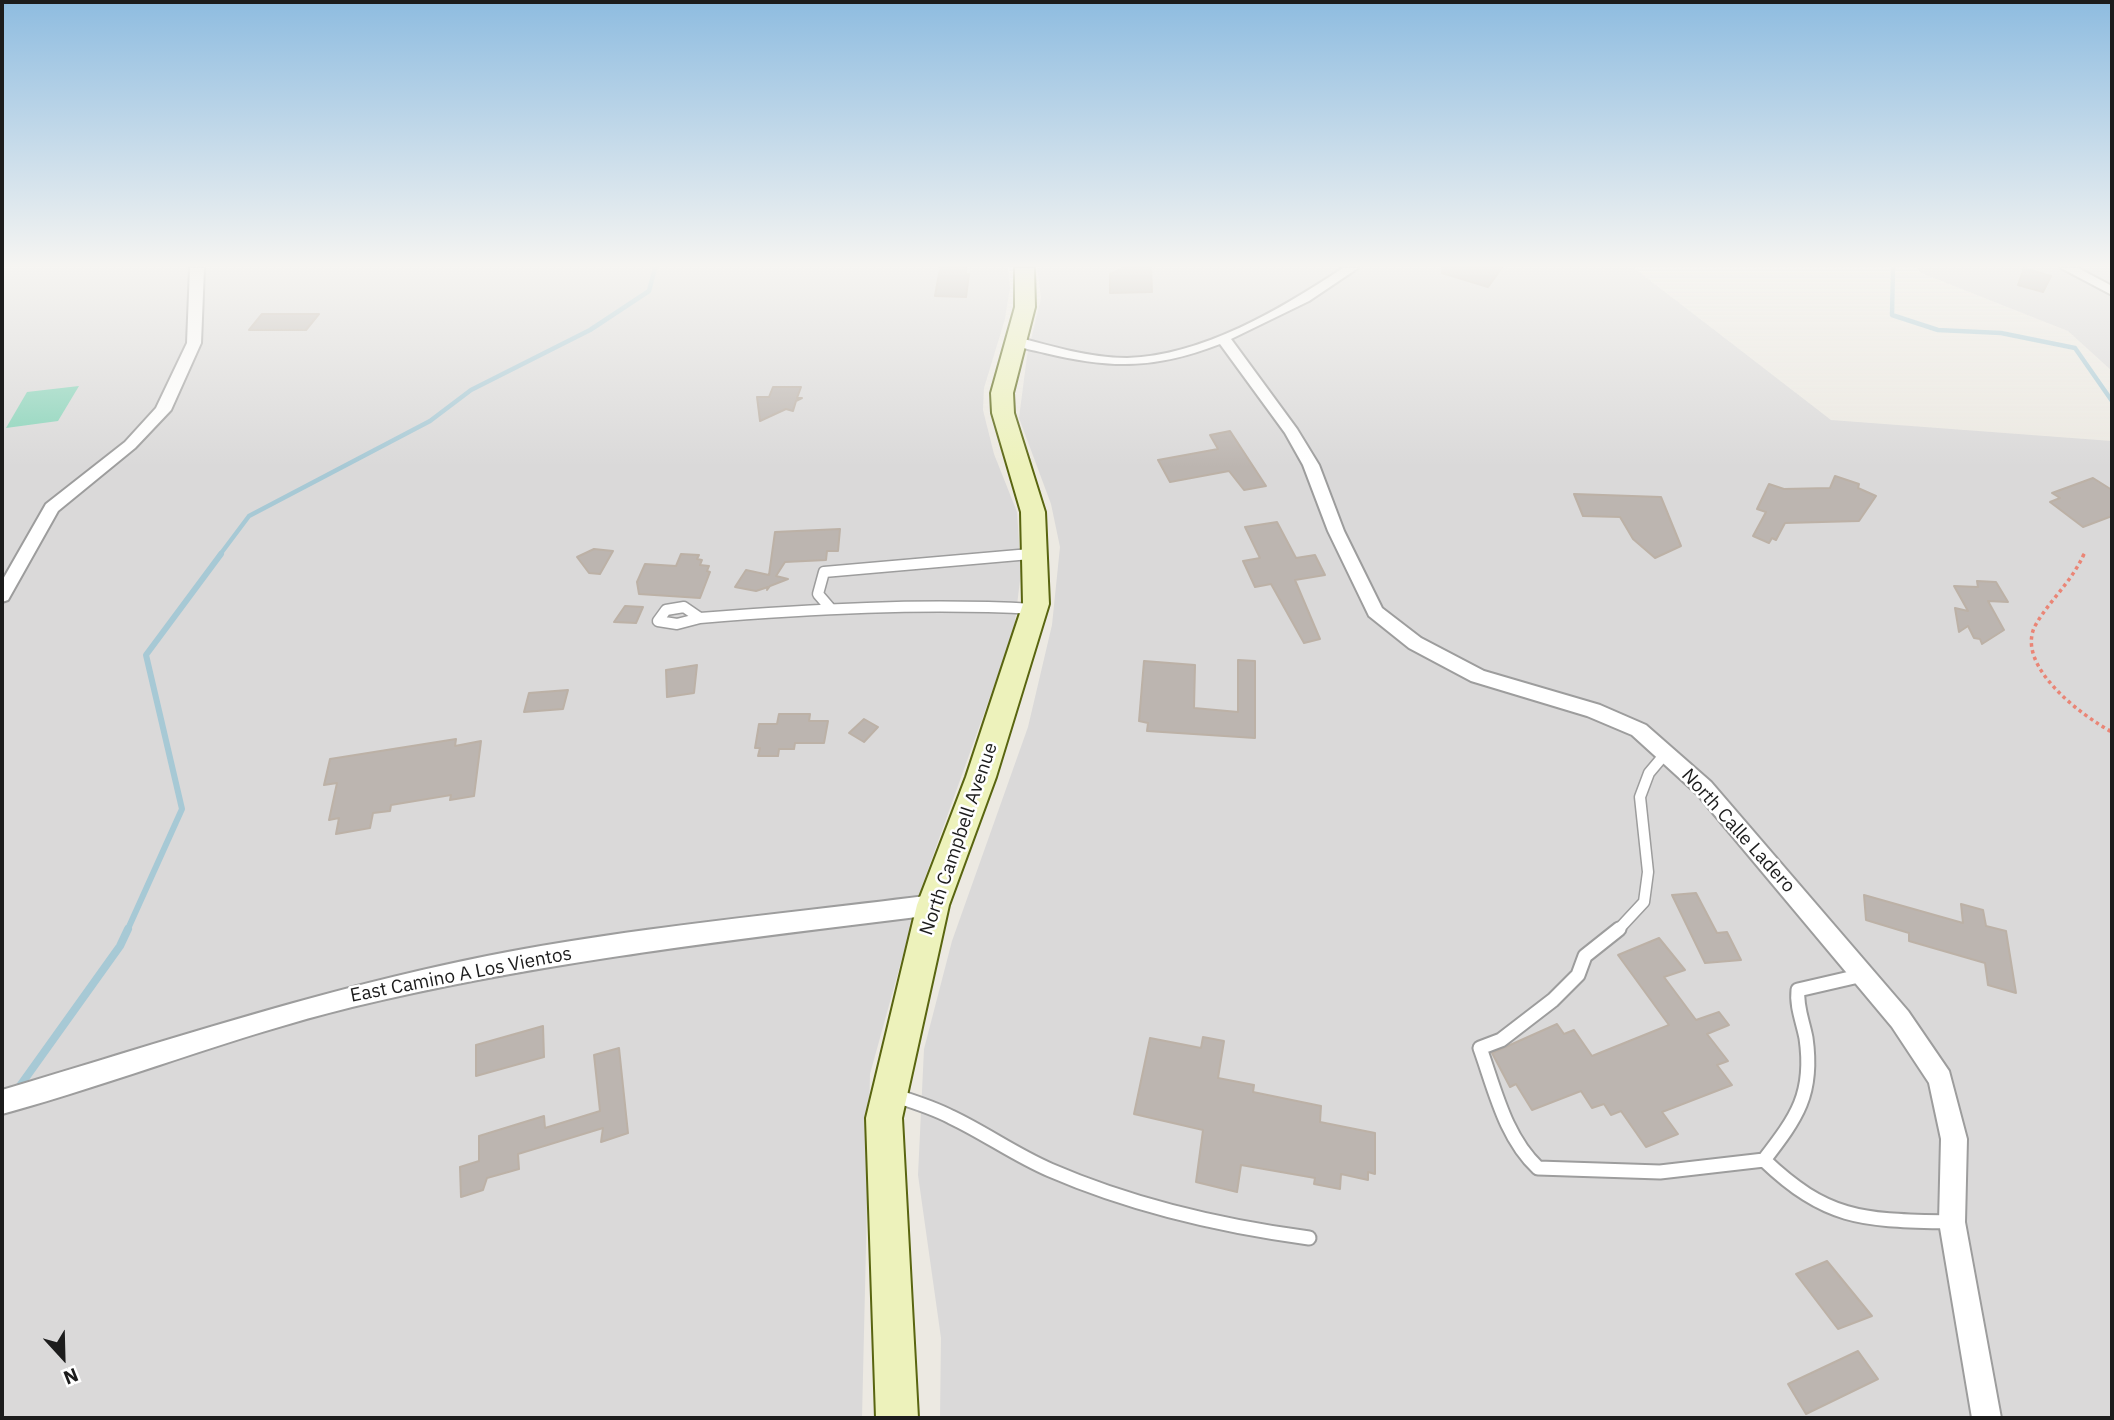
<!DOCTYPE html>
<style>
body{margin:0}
#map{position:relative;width:2114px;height:1420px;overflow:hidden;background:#ece9e2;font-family:"IBM Plex Sans",sans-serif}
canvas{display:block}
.frame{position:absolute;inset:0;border:4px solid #1c1c1c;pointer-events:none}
.north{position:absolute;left:28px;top:1322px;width:70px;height:70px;-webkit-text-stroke:5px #fff;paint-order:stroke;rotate:158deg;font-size:19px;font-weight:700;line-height:28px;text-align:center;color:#1c1c1c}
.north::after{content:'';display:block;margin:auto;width:24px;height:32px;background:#1c1c1c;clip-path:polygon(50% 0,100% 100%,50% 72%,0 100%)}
</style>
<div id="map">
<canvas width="2114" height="1420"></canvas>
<div class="frame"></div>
<div class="north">N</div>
</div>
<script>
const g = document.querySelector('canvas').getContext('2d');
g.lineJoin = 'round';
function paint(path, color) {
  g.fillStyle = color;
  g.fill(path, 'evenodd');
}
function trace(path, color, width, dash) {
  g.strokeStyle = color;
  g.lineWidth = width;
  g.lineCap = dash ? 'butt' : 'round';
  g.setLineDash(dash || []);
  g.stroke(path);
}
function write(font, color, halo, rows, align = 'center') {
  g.font = font + ' "IBM Plex Sans",sans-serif';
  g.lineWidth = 5;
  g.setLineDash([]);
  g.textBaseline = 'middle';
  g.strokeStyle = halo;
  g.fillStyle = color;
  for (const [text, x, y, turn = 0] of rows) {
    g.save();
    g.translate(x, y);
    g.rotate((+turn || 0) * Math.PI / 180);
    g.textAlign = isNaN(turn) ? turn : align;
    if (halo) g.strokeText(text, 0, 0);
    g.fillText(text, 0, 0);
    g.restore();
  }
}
const residential = new Path2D(`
 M2,268H1008L1010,288L1005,319L984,388L983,410L994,454L1017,512L1021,572L1014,630L922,886L870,1074L862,1418H2Z
 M1037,268H1634L1831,420L2112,441V1418H940L941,1338L918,1175L924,1049L952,941L1028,727L1052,625L1060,547L1051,504L1019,418L1027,356L1041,298Z
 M1917,268H2112V371L2068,331L1921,273Z`);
const pitch = new Path2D(`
 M79,386L58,421L6,428L27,392Z`);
const streamFar2 = new Path2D(`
 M1893,268L1892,315L1938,330L2001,333L2075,348L2112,401
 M219,556L249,516L430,421L471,390L590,330L649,291L655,268`);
const streamFar1 = new Path2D(`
 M127,931L182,809L146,655L221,554`);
const stream = new Path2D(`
 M17,1090L120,946L128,929`);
const building = new Path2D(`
 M940,268H966V274H969L966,297L935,296Z
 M1124,268H1151L1152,292L1110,293V274Z
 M1442,268H1502L1488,287L1442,273Z
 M2024,268L2051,276L2043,292L2018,285Z
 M262,314H319L306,330H249Z
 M773,387H801L797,398H802L796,401L793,411L786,409L760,421L757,397H769Z
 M1230,431L1266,486L1244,490L1229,471L1170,482L1158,460L1218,449L1210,435Z
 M1835,476L1859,484L1858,488L1876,496L1859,521L1785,523L1776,540L1772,538L1769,543L1753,536L1766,512L1757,509L1769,484L1784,489L1830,488Z
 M2093,478L2112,490V516L2083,527L2050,502L2060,498L2052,493Z
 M1574,494L1661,497L1681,546L1655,558L1633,539L1620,517L1583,516Z
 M1277,522L1296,558L1315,555L1325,575L1295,580L1320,639L1304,643L1271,584L1255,587L1243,561L1260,558L1245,527Z
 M840,529L838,551H827L826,560L785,562L776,576L788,579L770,586L767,590L768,587L756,591L735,587L746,570L769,575L775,532Z
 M594,549L613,551L600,574L589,573L577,557Z
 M681,554L699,555L697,559L702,560L700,565L709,566L707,571L710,572L700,598L639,594L637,582L645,564L676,566Z
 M1977,581L1996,582L2008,602L1988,601L2004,630L1982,644L1980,639L1974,638L1968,626L1959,632L1955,608L1968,611L1954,586L1978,587Z
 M625,606L643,607L636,623L614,622Z
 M1238,660L1255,661V738L1147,731L1148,723L1139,721L1144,661L1195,665L1194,708L1238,712Z
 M697,665L694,693L667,697L666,670Z
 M568,690L563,709L524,712L529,693Z
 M779,714H810L809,721H828L824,743H795L794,749H779L778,756H758L760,748H755L759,724H777Z
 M864,719L878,727L864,742L849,733Z
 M456,739L455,746L481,741L474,796L450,800L451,795L391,805L390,811L373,813L370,828L336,834L339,818L329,820L337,783L324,785L330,759Z
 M1696,893L1717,933L1727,932L1741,960L1705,963L1672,895Z
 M1864,895L1963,923L1961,904L1983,910L1986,926L2006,931L2016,993L1988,985L1985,963L1909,941V933L1866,920Z
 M1659,938L1685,970L1664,977L1696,1020L1719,1012L1729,1025L1707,1034L1728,1061L1717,1065L1732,1085L1662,1112L1678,1134L1646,1147L1621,1111L1611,1115L1604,1104L1592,1108L1581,1091L1532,1110L1516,1084L1510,1087L1492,1053L1557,1024L1564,1034L1574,1030L1592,1056L1669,1025L1618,955Z
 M543,1026L544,1057L476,1076V1045Z
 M1203,1037L1224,1041L1218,1078L1254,1085L1253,1092L1321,1106L1320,1122L1375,1133V1174L1368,1172V1180L1341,1174L1340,1189L1314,1184L1315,1178L1241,1165L1237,1192L1196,1182L1203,1130L1134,1114L1150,1038L1201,1048Z
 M619,1048L628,1133L601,1142L603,1128L518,1154L519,1169L487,1178L483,1190L461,1197L460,1167L479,1161V1136L544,1116L545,1128L600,1111L594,1055Z
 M1827,1261L1872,1316L1838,1329L1796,1274Z
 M1858,1351L1878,1379L1806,1414L1788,1384Z`);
const pathFar1 = new Path2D(`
 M2083,556L2085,552`);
const path = new Path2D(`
 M2084,554C2071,583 2048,602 2035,626C2015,666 2082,716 2112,732`);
const laneFar2 = new Path2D(`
 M1010,556L1034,554`);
const laneFar1 = new Path2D(`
 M684,607L700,618L677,624L658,621L666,610Z
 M830,608L818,594L824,572L1030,554
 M700,618C812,609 922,603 1034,609
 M1617,931L1644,902L1648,872L1640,797L1649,773L1665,754`);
const lane = new Path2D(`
 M1619,929L1585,956L1578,975L1553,1000L1501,1040L1480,1048C1495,1090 1505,1137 1538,1168L1660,1172L1764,1160C1828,1221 1864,1220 1949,1222
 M896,1096C915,1102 934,1108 951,1117C985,1133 1015,1155 1050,1170C1133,1206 1220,1226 1309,1238
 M1764,1160C1797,1117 1814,1094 1806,1038C1803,1022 1796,1006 1798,990L1863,975`);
const street = new Path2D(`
 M190,268H204L201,343L171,410L135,448L58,511L8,600L2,602V581L46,504L125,442L156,408L187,343Z
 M1343,268H1358L1309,301L1231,339L1297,429L1319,465L1344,531L1382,608L1421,638L1484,671L1600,705L1646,725L1711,782L1908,1011L1949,1071L1967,1139L1965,1222L2001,1418H1972L1939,1222L1941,1139L1929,1083L1892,1027L1697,794L1632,735L1587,716L1471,681L1409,648L1369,616L1328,531L1303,465L1285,433L1220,344C1156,369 1111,369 1045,353C1033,350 1017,348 1009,341L1016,337C1052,346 1089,358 1127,358C1202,356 1281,309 1343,268Z
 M2061,268H2078L2112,286V295Z
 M933,895L941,898L944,905L941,912L933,915C738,939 543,961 352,1007C234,1036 119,1082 2,1114V1090C163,1042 322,989 487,956C634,927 785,914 933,895Z`);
const secondary = new Path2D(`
 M1015,268H1034L1035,307L1013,393L1014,413L1045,512L1049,604L996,777L949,905L902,1118L918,1418H876L866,1118L917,905L966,777L1023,604L1021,512L992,413L991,393L1015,307Z`);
const streetNames = [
 ["North Calle Ladero",1738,831,48],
 ["North Campbell Avenue",959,839,-71],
 ["East Camino A Los Vientos",461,975,-11]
];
paint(residential, '#dad9d9');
paint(pitch, '#88d3b9');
trace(streamFar2, '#a7c9d5', 4.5);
trace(streamFar1, '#a7c9d5', 6);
trace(stream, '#a7c9d5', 8);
paint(building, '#bcb5b0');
trace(building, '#bcb1a6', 2);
trace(laneFar2, '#9d9d9d', 10);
trace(laneFar1, '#9d9d9d', 13);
trace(lane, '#9d9d9d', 17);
trace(street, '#9d9d9d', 4);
trace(secondary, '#596510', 4);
trace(pathFar1, '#ea8576', 2.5, [2.5, 2.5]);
trace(path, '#ea8576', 3.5, [3.5, 3.5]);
trace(laneFar2, '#fff', 8);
trace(laneFar1, '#fff', 10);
trace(lane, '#fff', 13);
paint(street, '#fff');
paint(secondary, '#edf2bb');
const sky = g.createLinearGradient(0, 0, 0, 467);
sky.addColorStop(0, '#8ebce0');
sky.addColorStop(0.57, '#f6f5f2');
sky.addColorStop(1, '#f6f5f200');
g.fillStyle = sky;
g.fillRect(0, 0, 2114, 467);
write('19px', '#1c1c1c', '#fff', streetNames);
</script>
